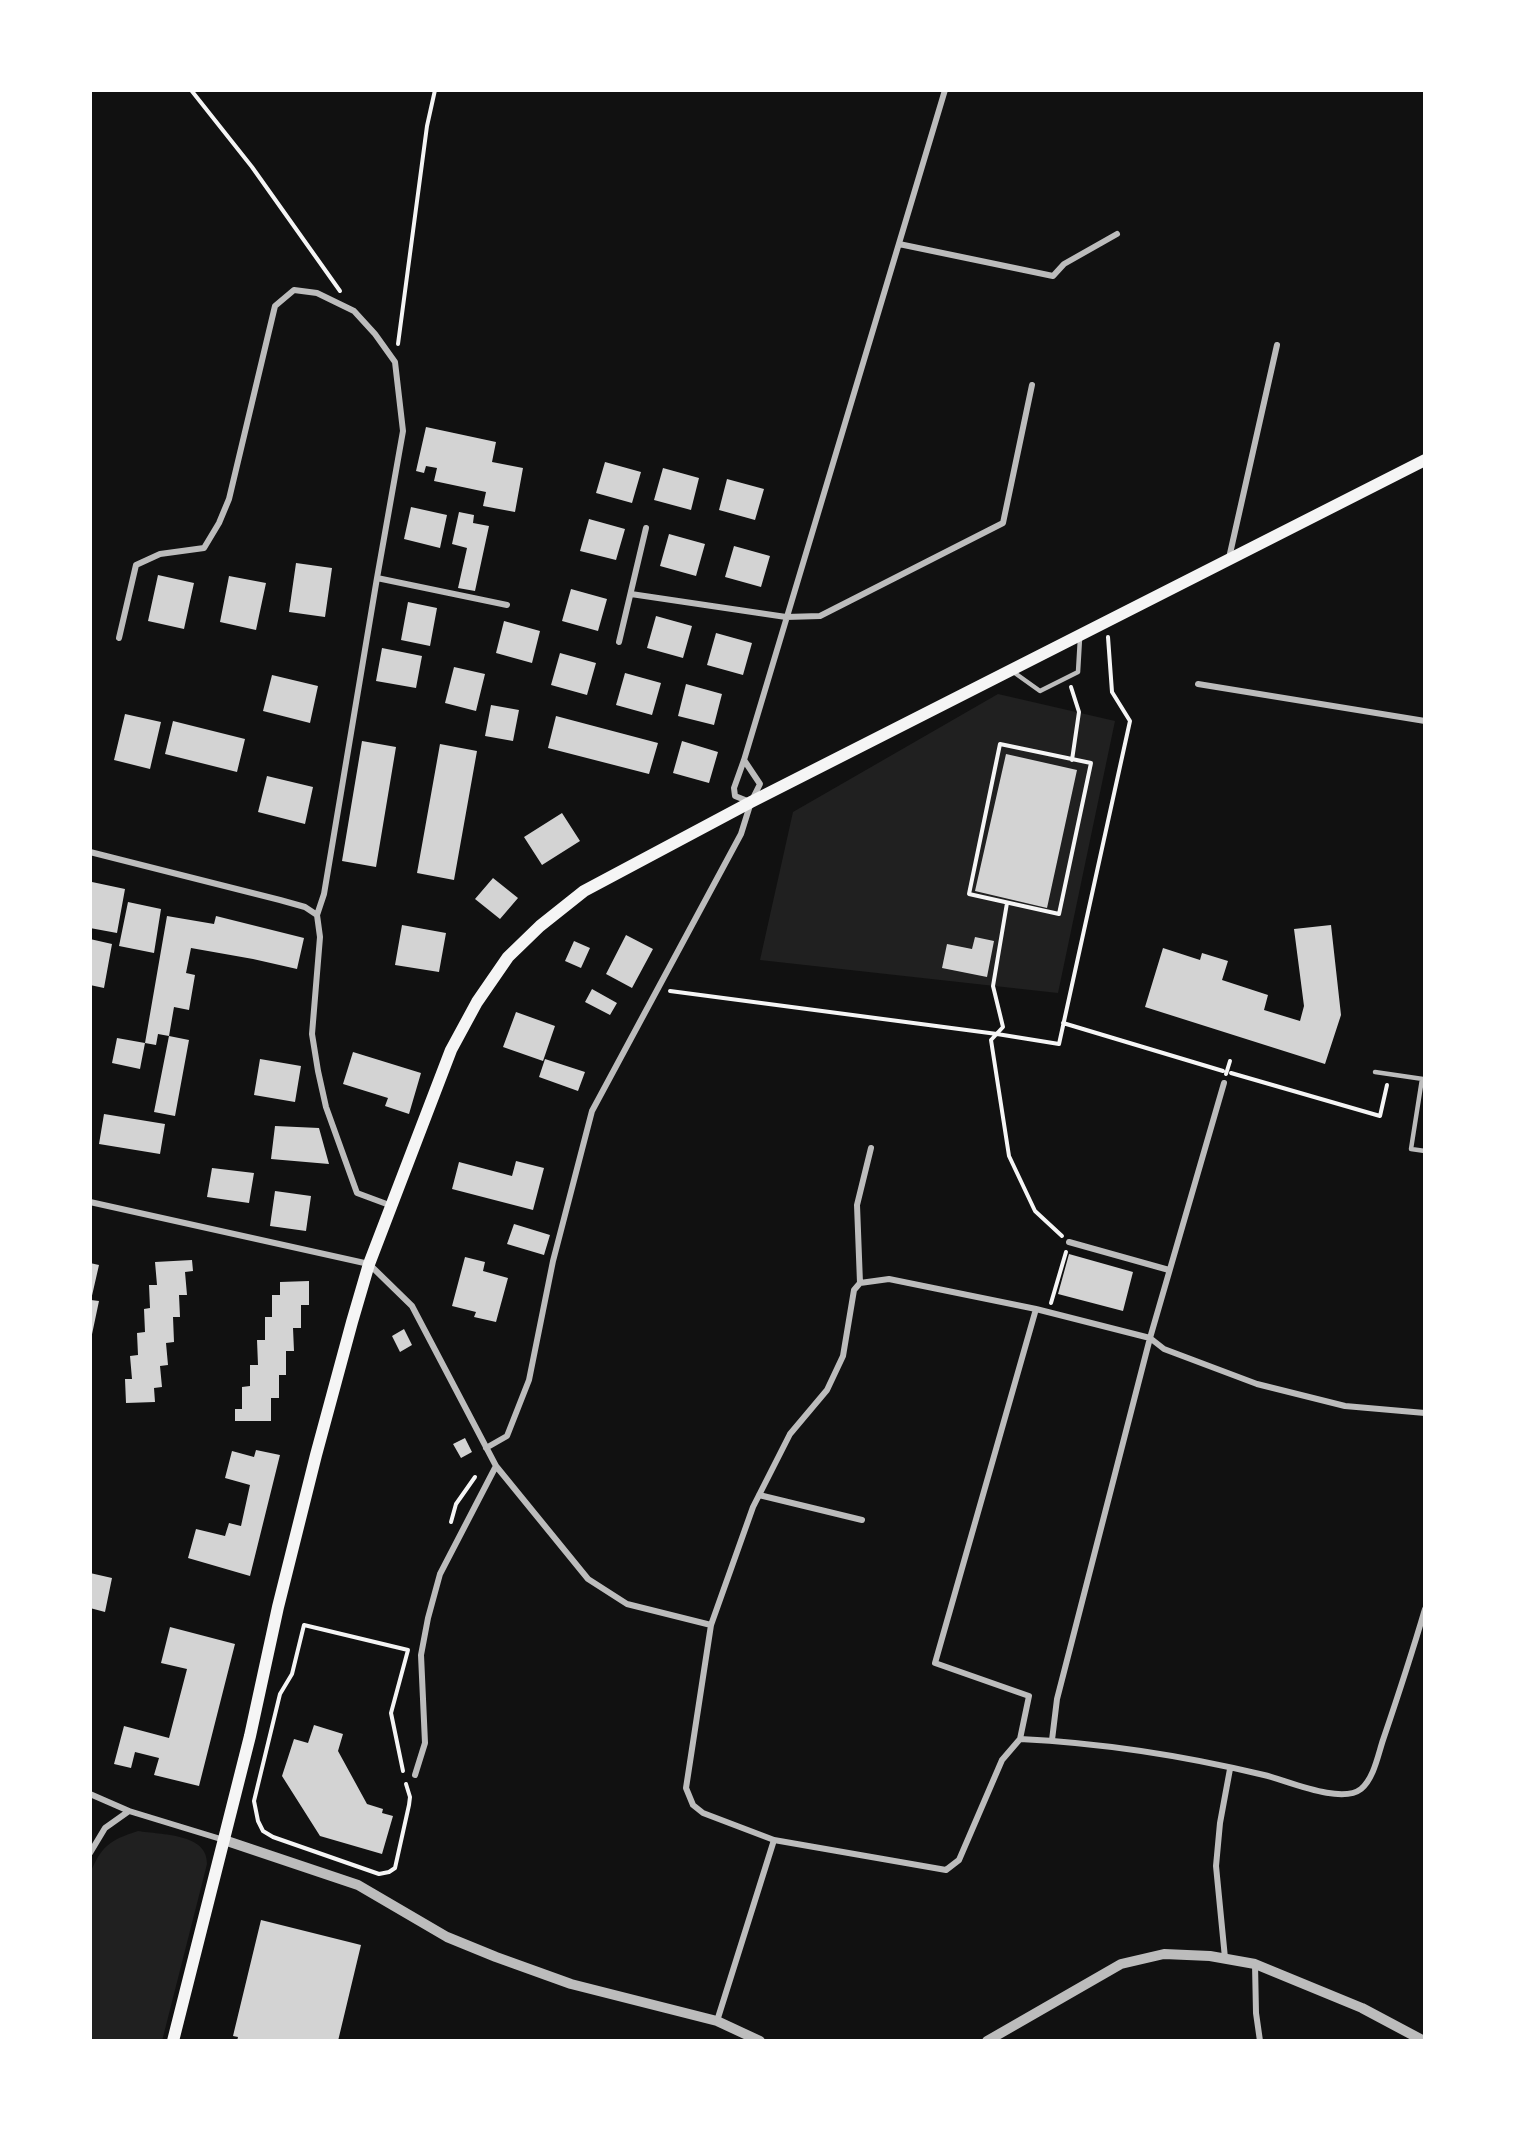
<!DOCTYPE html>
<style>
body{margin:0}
#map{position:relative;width:1515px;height:2131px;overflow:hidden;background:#111;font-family:Poppins,sans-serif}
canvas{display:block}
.frame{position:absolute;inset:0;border:92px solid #fff;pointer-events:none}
</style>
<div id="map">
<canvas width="1515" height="2131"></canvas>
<div class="frame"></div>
</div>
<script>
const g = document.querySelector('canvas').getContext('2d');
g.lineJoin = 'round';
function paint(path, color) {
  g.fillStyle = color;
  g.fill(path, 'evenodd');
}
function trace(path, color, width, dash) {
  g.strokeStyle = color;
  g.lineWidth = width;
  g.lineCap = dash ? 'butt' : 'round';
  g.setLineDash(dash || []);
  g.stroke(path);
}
const green = new Path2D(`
 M998,694L1115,721L1058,993L760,960L793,812Z
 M138,1831C161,1835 208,1833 207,1864L162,2041H90V1874C101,1846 110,1840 138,1831Z`);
const building = new Path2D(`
 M426,427L496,442L492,462L523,468L515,512L483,506L486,492L434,481L437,468L426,466L424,473L416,471Z
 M605,462L641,472L632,503L596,493Z
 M663,468L699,478L691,510L654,500Z
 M727,479L764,489L755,520L719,510Z
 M411,507L447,515L440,548L404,539Z
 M459,512L474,515L473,523L489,526L475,591L458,588L467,548L452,544Z
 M589,519L625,529L616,560L580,551Z
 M669,534L705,544L696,576L660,566Z
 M734,546L770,556L761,587L725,577Z
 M296,563L332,568L325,617L289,612Z
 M158,575L194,583L184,629L148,621Z
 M229,576L266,583L256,630L220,622Z
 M571,589L607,599L598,631L562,621Z
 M408,602L437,608L430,646L401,640Z
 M656,616L692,626L683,658L647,648Z
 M504,621L540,631L532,663L496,653Z
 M716,633L752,643L743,675L707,665Z
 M382,648L422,656L416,688L376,681Z
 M560,653L596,663L587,695L551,685Z
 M454,667L485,674L476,711L445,703Z
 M625,673L661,683L652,715L616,705Z
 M272,675L318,686L310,723L263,711Z
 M686,684L722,694L714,725L678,716Z
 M491,705L519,710L513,741L485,736Z
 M125,714L161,722L150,769L114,760Z
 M556,716L658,743L649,774L548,748Z
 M173,721L245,739L237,772L165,754Z
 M362,741L396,747L376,867L342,861Z
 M682,741L718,752L709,783L673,773Z
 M440,744L477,751L454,880L417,873Z
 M1006,754L1077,770L1047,908L975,891Z
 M267,776L313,787L305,824L258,812Z
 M562,813L580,841L542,865L524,837Z
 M493,878L518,898L500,919L475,899Z
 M92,882L125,889L117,933L90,928Z
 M128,902L161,909L154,953L119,946Z
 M167,916L214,924L216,916L304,938L297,969L253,959L191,948L186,973L195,975L189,1010L174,1007L169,1036L189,1040L175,1116L154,1112L169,1036L158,1034L156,1045L145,1043Z
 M402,925L446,933L439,972L395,965Z
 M1331,925L1341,1015L1325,1064L1145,1007L1163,948L1200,960L1202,953L1228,961L1222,980L1268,995L1264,1010L1300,1021L1304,1006L1294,929Z
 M626,935L653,949L632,988L606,974Z
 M975,937L994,941L987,977L942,968L947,944L972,949Z
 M90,939L112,944L104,988L90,985Z
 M574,941L590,948L581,968L565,961Z
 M592,989L617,1003L610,1015L585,1002Z
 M516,1012L555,1026L543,1061L503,1047Z
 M117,1038L145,1043L140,1069L112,1063Z
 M353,1052L421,1073L409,1114L385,1106L388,1098L343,1084Z
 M260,1059L301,1066L295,1102L254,1095Z
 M545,1059L585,1072L578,1091L539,1077Z
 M104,1114L165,1124L160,1154L99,1144Z
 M275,1126L319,1128L329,1164L271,1159Z
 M516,1161L544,1168L533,1210L452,1189L459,1162L512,1176Z
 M212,1168L254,1173L249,1203L207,1197Z
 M275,1191L311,1196L306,1231L270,1226Z
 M514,1224L550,1235L544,1255L507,1244Z
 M1069,1254L1133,1272L1123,1311L1058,1294Z
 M465,1257L485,1262L483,1271L508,1278L496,1322L474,1317L476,1312L452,1306Z
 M192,1260L193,1271L185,1272L187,1295H179L180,1317H173L174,1342L166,1343L168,1365L160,1366L162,1387L154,1388L155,1402L126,1403L125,1379H132L130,1356L138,1355L137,1333L145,1332L144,1309L150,1308L149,1285H157L155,1262Z
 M90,1263L99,1265L91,1300L99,1301L91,1339Z
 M309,1281V1305H301V1328H293L294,1351H286V1375H279V1398H271V1421H235V1409H242V1387L250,1386V1365H258L257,1340H265V1317H272V1295H280V1282Z
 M404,1329L412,1345L400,1352L392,1336Z
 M465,1438L472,1452L461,1458L453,1444Z
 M256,1450L280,1455L250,1576L188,1558L196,1529L225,1536L229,1523L241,1526L250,1485L225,1478L232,1451L254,1457Z
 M90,1573L112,1578L105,1612L90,1608Z
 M170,1627L235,1644L199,1786L154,1775L159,1758L135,1752L131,1768L114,1764L124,1726L169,1738L187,1669L161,1663Z
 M314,1725L343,1734L338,1751L367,1804L383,1809L382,1813L393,1816L382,1854L320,1836L282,1776L294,1739L308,1743Z
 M261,1920L361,1945L338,2041H237L238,2037L233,2036Z`);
const path = new Path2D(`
 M191,90L252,167L340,291
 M398,344L427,126L435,90
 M1071,687L1079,712L1072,760
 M1000,744L1091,763L1059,914L969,894Z
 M1007,903L993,986L1003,1027L991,1040L1009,1156L1035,1211L1062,1236
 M670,991L997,1034L1059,1044L1130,721L1112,692L1108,637
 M1063,1023L1223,1071
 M1231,1073L1380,1116L1387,1085
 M1226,1074L1230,1061
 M1051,1303L1066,1252
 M451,1522L456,1504L475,1477
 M403,1771L391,1713L408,1650
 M406,1784L410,1797L409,1805L395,1868L389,1872L379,1874L273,1837L263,1831L258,1821L254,1801L280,1694L292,1674L304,1625L408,1650`);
const service = new Path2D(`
 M1012,671L1040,691L1078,672L1080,638
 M1375,1072L1423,1079
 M1422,1079L1411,1149L1425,1151`);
const minor = new Path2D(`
 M899,244L1053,276L1064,264L1117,234
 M1229,558L1277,345
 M631,594L786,617L820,616L1003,523L1032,385
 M119,638L136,565L160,554L204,548L219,523L229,499L275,306L294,290L317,293L354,311L375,334L395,362L403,431L377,578
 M619,642L646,528
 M1198,684L1425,721
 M750,802L735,796L734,788L744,760L945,90
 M90,852L280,900L305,907L317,915
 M90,1202L369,1264L412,1306L496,1466L588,1579L627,1604L711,1625
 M392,1206L357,1193L326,1107L318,1071L312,1034L320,937L317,915L324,894L377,578L507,605
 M1069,1242L1169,1270
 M860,1283L854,1290L843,1356L827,1390L790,1434L753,1507L711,1625L686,1788L693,1805L703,1813L774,1840L946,1870L959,1860L1002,1760L1020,1739L1029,1696L935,1663L1036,1309
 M860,1283L889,1279L1036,1309L1150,1338L1164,1349L1257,1384L1345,1406L1425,1413
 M860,1283L857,1205L871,1148
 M486,1448L507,1436L529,1380L553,1261L592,1111L741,834L751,802L760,784L744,760
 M759,1495L862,1520
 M1020,1739C1102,1743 1185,1756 1264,1775C1286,1780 1341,1805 1361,1789C1374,1778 1378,1755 1383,1740C1398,1696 1412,1653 1425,1609
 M1052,1740L1057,1699L1150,1338L1224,1083
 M415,1775L425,1743L421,1655L428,1618L440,1574L496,1466
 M90,1794L129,1811
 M90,1853L105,1828L129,1811L224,1840
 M1225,1958L1216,1866L1220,1823L1230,1769
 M1255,1964L1256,2013L1260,2041
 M717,2021L774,1840`);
const tertiary = new Path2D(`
 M224,1840L358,1885L447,1937L496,1957L571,1984L717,2021L760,2041
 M987,2041L1121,1964L1164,1954L1210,1956L1255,1964L1362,2008L1424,2041`);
const secondary = new Path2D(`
 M173,2041L250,1736L278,1607L316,1455L352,1322L369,1264L451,1050L477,1002L508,957L540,926L584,891L751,802L1425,460`);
paint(green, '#202020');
paint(building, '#d3d3d3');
trace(path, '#f5f5f5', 4);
trace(service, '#bcbcbc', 4.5);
trace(minor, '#bcbcbc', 6);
trace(tertiary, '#bcbcbc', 10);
trace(secondary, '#f5f5f5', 12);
</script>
